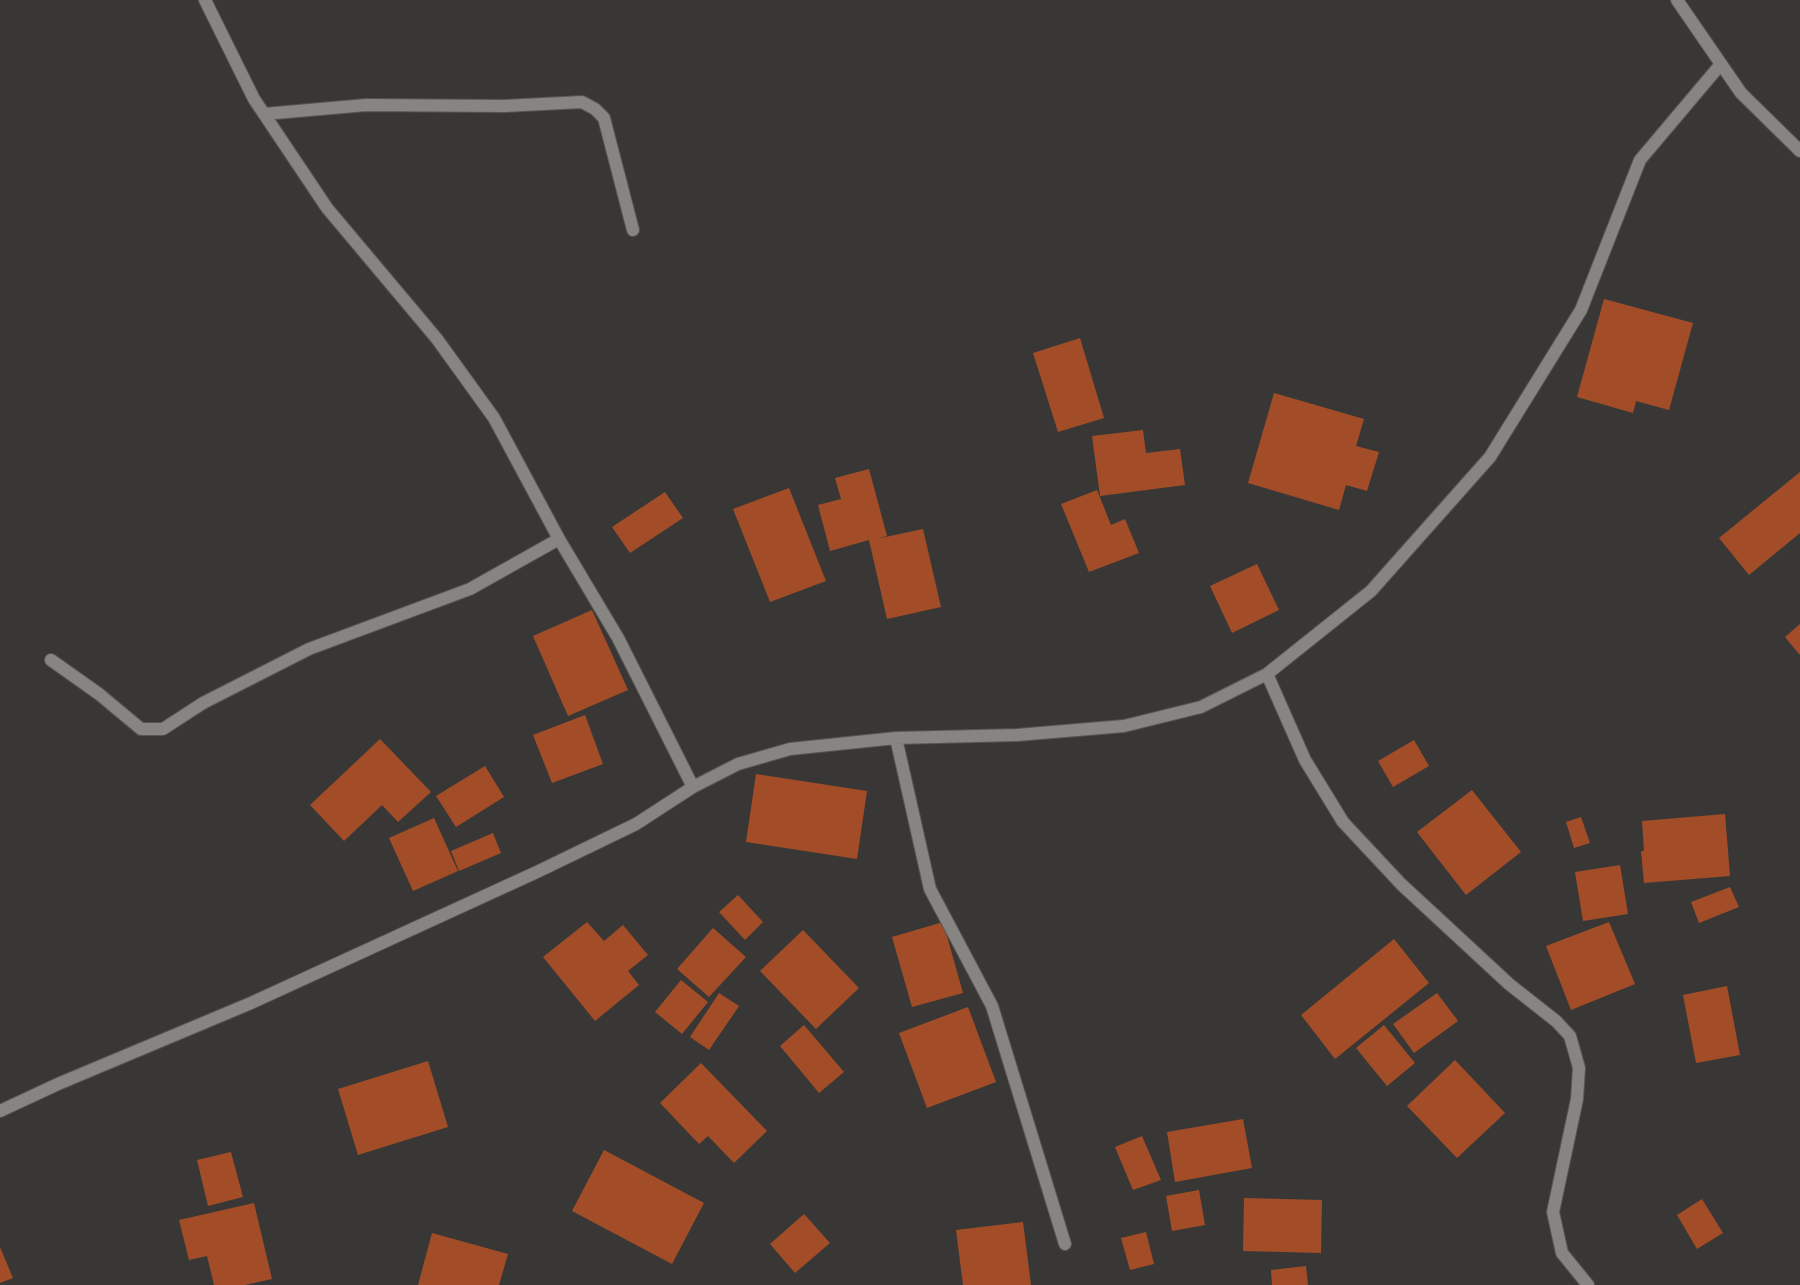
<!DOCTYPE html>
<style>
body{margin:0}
canvas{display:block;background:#393735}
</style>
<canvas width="1800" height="1285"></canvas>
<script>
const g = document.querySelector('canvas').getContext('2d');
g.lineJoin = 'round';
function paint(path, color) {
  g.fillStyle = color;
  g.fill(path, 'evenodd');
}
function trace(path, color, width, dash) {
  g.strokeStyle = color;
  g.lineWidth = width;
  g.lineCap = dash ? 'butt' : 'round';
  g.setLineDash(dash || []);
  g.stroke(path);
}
const building = new Path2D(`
 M1604,299L1693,323L1669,410L1636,401L1633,413L1577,397Z
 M1080,338L1104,418L1058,432L1033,353Z
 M1274,393L1364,419L1356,446L1379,452L1367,491L1346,485L1339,510L1248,483Z
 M1143,430L1146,453L1180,449L1185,485L1100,496L1092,436Z
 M869,469L887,536L876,539L923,529L941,607L887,619L869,540L830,551L818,505L841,499L835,478Z
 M1800,472V533L1749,575L1719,538Z
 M789,488L826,581L770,602L733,509Z
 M1097,490L1111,525L1125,519L1139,553L1089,572L1061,504Z
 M665,492L683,518L630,553L612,527Z
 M1257,564L1279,610L1232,633L1210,586Z
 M592,610L628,690L568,716L533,636Z
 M1800,624V655L1785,637Z
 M585,715L603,764L552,783L533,735Z
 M380,739L431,792L398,822L382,805L344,841L310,805Z
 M1414,740L1429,766L1393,787L1378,761Z
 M485,766L504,797L456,827L436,796Z
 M756,774L867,791L857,859L746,842Z
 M1472,790L1521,852L1466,895L1417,832Z
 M1725,814L1730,876L1644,883L1641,851H1644L1642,821Z
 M1581,817L1590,843L1574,848L1566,822Z
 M434,818L458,871L413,891L389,838Z
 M493,833L501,853L459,871L451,851Z
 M1620,865L1628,914L1583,921L1575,872Z
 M1730,887L1739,907L1699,923L1691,902Z
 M738,895L763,922L745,940L719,912Z
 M587,922L604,941L623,925L648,955L628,971L639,985L595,1021L543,957Z
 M943,922L963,993L912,1007L892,937Z
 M1609,922L1635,984L1571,1010L1546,946Z
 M713,928L746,957L709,997L677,969Z
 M803,930L859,988L816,1029L760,971Z
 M1394,939L1429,983L1335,1059L1301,1015Z
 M681,980L708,1002L682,1034L655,1012Z
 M1727,986L1740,1055L1696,1063L1683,995Z
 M719,993L739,1006L709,1050L690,1037Z
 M1437,993L1458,1021L1414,1053L1393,1024Z
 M968,1007L996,1082L927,1108L899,1033Z
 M804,1025L844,1072L819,1093L780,1046Z
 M1384,1025L1415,1063L1387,1086L1356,1048Z
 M1455,1060L1505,1113L1457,1158L1407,1106Z
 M428,1061L448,1127L358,1155L338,1089Z
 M701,1063L767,1131L734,1163L708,1136L699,1144L660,1103Z
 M1243,1119L1252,1168L1175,1182L1167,1132Z
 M1142,1136L1161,1180L1133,1190L1115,1147Z
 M604,1150L704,1203L672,1264L572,1211Z
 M231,1152L243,1197L208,1206L197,1160Z
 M1199,1190L1205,1225L1172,1231L1166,1196Z
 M1244,1198L1322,1200L1321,1253L1243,1251Z
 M1702,1199L1723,1233L1697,1249L1677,1215Z
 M254,1203L272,1279L245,1285H214L207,1256L189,1260L179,1220Z
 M804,1214L830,1243L795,1273L770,1244Z
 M1023,1222L1031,1285H963L956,1230Z
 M1146,1232L1154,1264L1130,1270L1121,1238Z
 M432,1233L508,1254L499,1285H418Z
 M0,1247L13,1278L0,1283Z
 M1306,1266L1308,1285H1272L1271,1270Z`);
const minor = new Path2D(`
 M205,0L254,99L327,208L437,339L494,418L559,539L618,638L693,787
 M1677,0L1741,93L1800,151
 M264,114L366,105L504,106L582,102L595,109L604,118L633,230
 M51,660L99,694L141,729H163L203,703L309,649L470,589L559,539
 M1267,674L1305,760L1343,822L1401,884L1509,984L1556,1021L1570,1036L1579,1068L1577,1099L1553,1212L1562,1253L1588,1285
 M896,738L930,889L992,1006L1065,1244
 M0,1111L58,1084L251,1003L539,871L636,824L693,787L738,764L790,749L896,738L1017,735L1124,726L1201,707L1267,674L1371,591L1490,457L1581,310L1640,160L1721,64`);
paint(building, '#a24d27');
trace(minor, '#575553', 14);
trace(minor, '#878582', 12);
</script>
